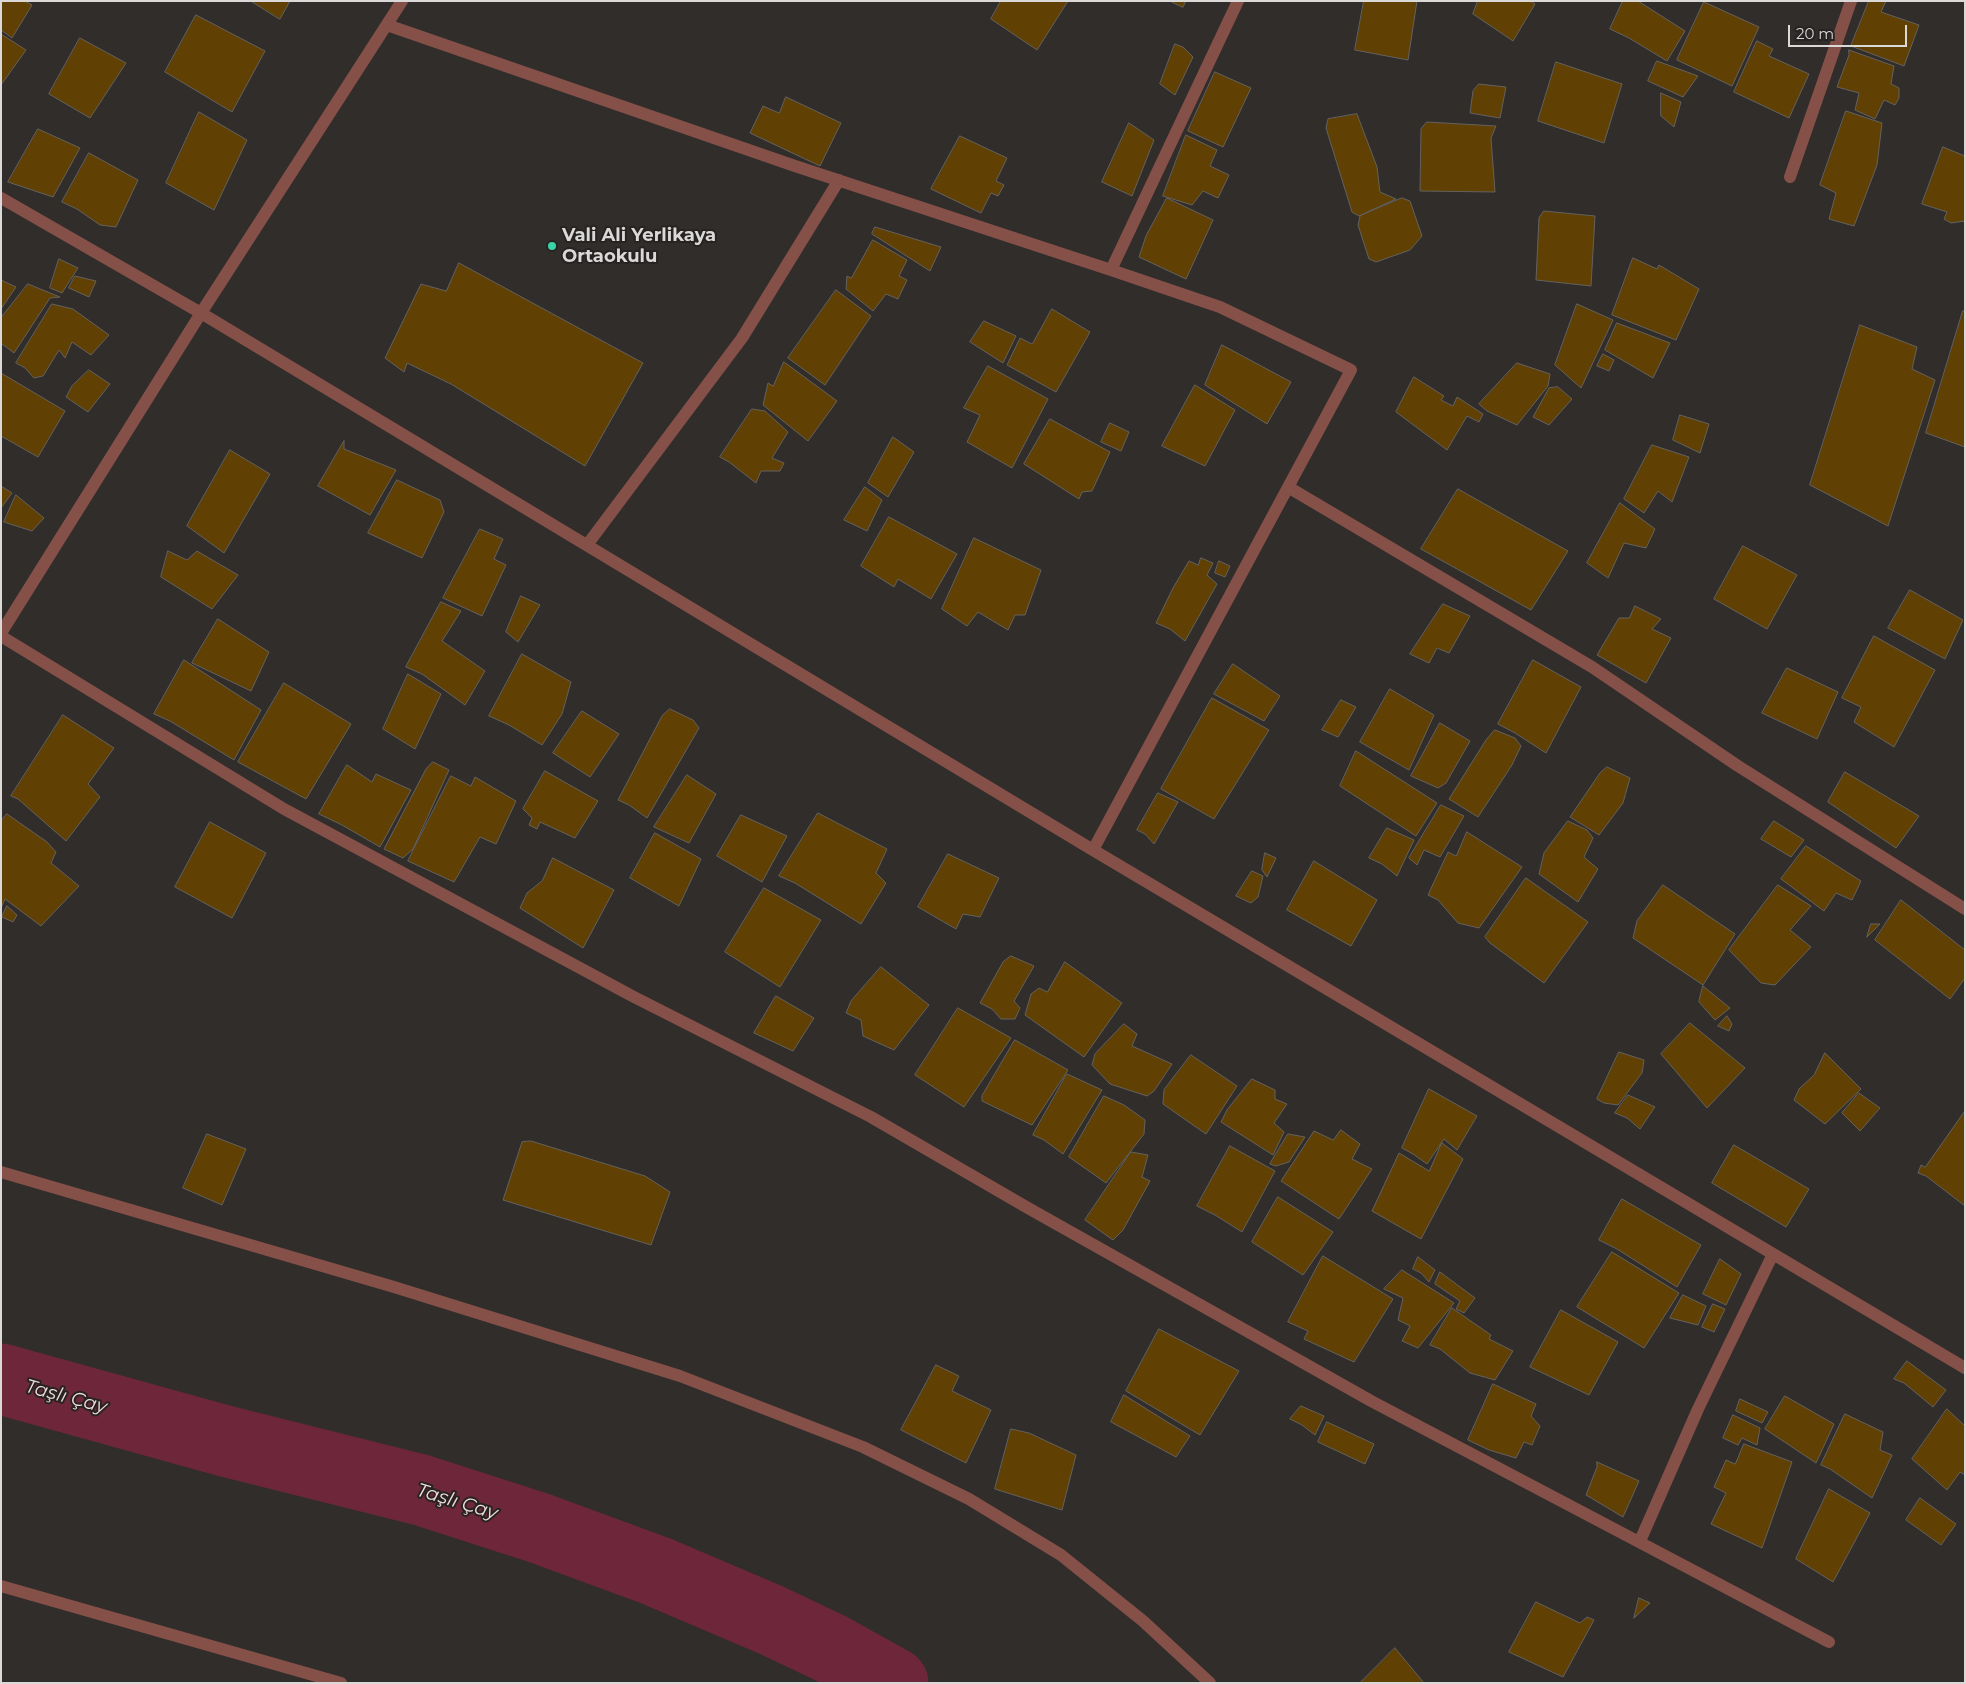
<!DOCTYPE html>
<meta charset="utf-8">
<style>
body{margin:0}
#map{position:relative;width:1966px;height:1684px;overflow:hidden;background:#302d2b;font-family:Montserrat,sans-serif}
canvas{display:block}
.frame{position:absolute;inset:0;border:2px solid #dad9d7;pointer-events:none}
.scale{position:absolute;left:1788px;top:25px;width:119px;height:22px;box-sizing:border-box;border:2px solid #dad9d7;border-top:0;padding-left:6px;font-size:15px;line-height:18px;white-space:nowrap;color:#dad9d7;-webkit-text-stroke:4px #262322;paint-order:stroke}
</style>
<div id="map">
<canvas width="1966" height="1684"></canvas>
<div class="frame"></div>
<div class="scale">20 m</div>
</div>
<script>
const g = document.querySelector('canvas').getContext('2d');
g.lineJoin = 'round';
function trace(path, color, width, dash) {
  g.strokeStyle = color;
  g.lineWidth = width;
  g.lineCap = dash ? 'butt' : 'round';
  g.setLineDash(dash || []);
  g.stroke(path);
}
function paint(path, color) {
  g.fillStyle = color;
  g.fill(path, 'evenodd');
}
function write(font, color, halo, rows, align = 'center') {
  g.font = font + ' Montserrat,sans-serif';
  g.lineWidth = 4;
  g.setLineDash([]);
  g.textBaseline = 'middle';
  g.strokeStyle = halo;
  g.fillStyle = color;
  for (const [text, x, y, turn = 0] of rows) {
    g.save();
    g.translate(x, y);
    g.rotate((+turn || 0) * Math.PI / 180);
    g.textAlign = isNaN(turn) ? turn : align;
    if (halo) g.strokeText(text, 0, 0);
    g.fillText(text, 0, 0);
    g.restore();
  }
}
const river = new Path2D(`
 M1,1379L225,1441L421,1490L539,1528L656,1571L771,1620L830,1648L893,1683`);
const building = new Path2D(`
 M1,1H25L32,5L12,38L1,30Z
 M251,1H290L280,19Z
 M1001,1H1068L1037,50L991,19Z
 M1170,1H1186L1183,7Z
 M1364,1H1417L1408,60L1355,50Z
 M1478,1H1531L1535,4L1513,41L1473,14Z
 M1623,1H1638L1685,31L1667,61L1629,38L1610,29Z
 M1869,1H1886L1881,12L1919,25L1904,66L1851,46Z
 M1704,2L1759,27L1732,86L1677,60Z
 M196,15L265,51L232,112L165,72Z
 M1,34L26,50L1,85Z
 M80,38L126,63L90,118L49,94Z
 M1757,41L1773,49L1769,56L1809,74L1789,118L1734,92Z
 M1175,44L1183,47L1193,57L1175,95L1160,84Z
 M1849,50L1894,66L1891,84L1899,88V98L1895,105L1884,100L1875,119L1855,110L1859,93L1837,87L1849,55Z
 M1657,61L1698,76L1683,97L1648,81Z
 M1556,62L1622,84L1604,143L1538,121Z
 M1215,72L1251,88L1223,147L1188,131Z
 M1479,84L1506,87L1500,118L1470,113L1473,91Z
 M1661,93L1681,102L1674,127L1661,116Z
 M786,97L841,123L820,166L750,133L763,106L779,113Z
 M1846,111L1882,123L1877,165L1854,226L1829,219L1836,193L1820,185Z
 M199,112L247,140L214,210L166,183Z
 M1357,114L1377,167L1380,192L1396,199L1359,216L1352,212L1326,128L1328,119Z
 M1427,122L1496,126L1491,138L1495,192L1420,191L1421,129Z
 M1129,123L1154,140L1132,196L1102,182Z
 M38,129L80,148L53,197L8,182Z
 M1186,135L1217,150L1210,166L1229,175L1218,198L1203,191L1192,205L1163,196Z
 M960,136L1007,158L996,181L1004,185L998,196L991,193L981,213L931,189Z
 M1943,147L1965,156V221L1951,223L1944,219L1947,212L1922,204Z
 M89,153L138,180L116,227L100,225L77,209L62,202Z
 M1167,198L1213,220L1186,279L1139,257L1146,236Z
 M1402,198L1410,201L1422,236L1410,250L1376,262L1369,259L1358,225L1360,216Z
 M1544,211L1595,216L1591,286L1536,280L1539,218Z
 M875,227L941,247L930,271L872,234Z
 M873,240L907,260L899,276L907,280L898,299L886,294L873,311L846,289L847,276L851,278Z
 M1633,258L1657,269L1659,265L1699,289L1676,340L1612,315Z
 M59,259L78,268L62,293L50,288Z
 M459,263L643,363L585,466L451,384L407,363L404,372L385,358L421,284L446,291Z
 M75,276L96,281L89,297L69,288Z
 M1,280L16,287L1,309Z
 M28,284L60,297L50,298L14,353L1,343V318Z
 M836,290L871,316L825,385L788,358Z
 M52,304L73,309L109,335L91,355L72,342L65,358L59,350L43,376L34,378L25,368L16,363Z
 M1577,304L1613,320L1581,388L1555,365Z
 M1052,309L1090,332L1056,392L1007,365L1020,338L1032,344Z
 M1963,311L1965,312V447L1926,433Z
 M984,321L1016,336L1003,363L970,342Z
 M1617,323L1670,343L1653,378L1605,350Z
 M1860,325L1917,347L1912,369L1935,380L1888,526L1810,485Z
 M1222,345L1291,382L1267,424L1205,385Z
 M1603,354L1614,360L1609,371L1597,366Z
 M784,362L837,401L808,441L763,405L768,383L773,386Z
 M1517,363L1550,374L1548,386L1517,425L1487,411L1479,404Z
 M988,366L1048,399L1012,468L967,442L980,415L964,408Z
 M89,370L110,384L88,412L66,397L72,386Z
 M1,373L65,411L38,457L1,436Z
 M1414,377L1444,396L1441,400L1453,406L1457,397L1483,414L1479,422L1467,416L1447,450L1396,412Z
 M1195,385L1235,410L1205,466L1162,446Z
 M1558,387L1572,399L1549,425L1533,417L1549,388Z
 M752,409L765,411L788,432L772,458L784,463L780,471H761L756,483L729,462L720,457Z
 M1680,415L1709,424L1700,453L1673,440Z
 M1050,419L1110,452L1092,491L1082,492L1079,499L1024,464Z
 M1110,423L1129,432L1121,451L1101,442Z
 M893,437L914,452L888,497L868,483Z
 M344,441V449L396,470L370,515L318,486Z
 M1652,445L1689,457L1672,502L1658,491L1644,513L1624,499Z
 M230,450L270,474L224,553L187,526Z
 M397,480L440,500L444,512L422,558L368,533Z
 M1,486L12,493L1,508Z
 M865,487L882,500L867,531L844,520Z
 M1458,489L1568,551L1531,610L1421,549Z
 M16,495L44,518L32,531L4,522Z
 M1620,503L1655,529L1646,548L1624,543L1608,578L1587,563Z
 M889,517L957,554L931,599L898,579L894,587L861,566Z
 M480,529L503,539L494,559L506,565L482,616L443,598Z
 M974,538L1041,570L1025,615H1015L1008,630L978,612L967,626L942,609Z
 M1743,546L1797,575L1767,629L1714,599Z
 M168,551L187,560L197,551L238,575L212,609L161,577Z
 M1201,558L1213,563L1207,575L1217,584L1185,641L1170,629L1156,623L1173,588L1189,561L1198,565Z
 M1219,561L1230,566L1225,577L1215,573Z
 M1910,590L1963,620L1945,659L1888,628Z
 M521,596L540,605L518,642L506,632Z
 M441,602L461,611L442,641L485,671L465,705L422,674L406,667Z
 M1443,604L1470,616L1449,653L1437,648L1429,663L1410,654Z
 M1635,606L1661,619L1652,629L1671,638L1646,683L1597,655L1619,618H1629Z
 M218,619L269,652L251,691L192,663Z
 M1874,636L1935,670L1894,747L1854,722L1861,707L1842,698Z
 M522,654L571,682L562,714L542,745L509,725L489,716Z
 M184,660L261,710L234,760L170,721L154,714Z
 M1533,660L1581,687L1546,753L1515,733L1498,724Z
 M1233,664L1280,696L1264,721L1214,694Z
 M1787,668L1838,692L1817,739L1762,713Z
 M408,674L441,694L415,749L383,729Z
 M284,683L351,724L306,799L238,762Z
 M1390,689L1434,715L1409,770L1360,742Z
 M1212,698L1269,730L1214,819L1161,789Z
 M1341,700L1356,707L1338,737L1322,730Z
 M670,709L693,720L699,728L647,818L629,805L618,800L662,716Z
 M582,711L619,734L590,777L553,753Z
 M63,715L114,748L88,784L100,797L66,841L18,799L11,796Z
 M1440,723L1470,741L1446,783L1438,788L1411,776Z
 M1495,730L1515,738L1521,746L1512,765L1478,817L1449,799L1486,740Z
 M1356,751L1437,803L1416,836L1340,786Z
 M433,762L449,770L413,849L403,858L384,849L426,769Z
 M347,765L372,782L376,774L411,790L380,847L342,825L319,814Z
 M1607,767L1630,778L1623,803L1599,835L1570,817L1600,773Z
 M545,771L598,801L575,838L540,822L537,829L529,825L532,818L523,809Z
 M1845,772L1919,816L1896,848L1828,802Z
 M687,775L716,794L689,843L654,827Z
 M451,776L471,786L475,777L516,801L496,844L480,837L454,882L408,861Z
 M1158,793L1178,802L1154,844L1145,834L1137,830Z
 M1441,805L1464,816L1440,857L1424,850L1417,865L1409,858Z
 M818,813L887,849L876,873L886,883L861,924L795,883L779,876Z
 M7,814L47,842L56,852L51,863L79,886L41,926L5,899L1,908V821Z
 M741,815L787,836L762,882L717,856Z
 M1568,821L1587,830L1593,838L1584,857L1598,869L1578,902L1539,874L1544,853Z
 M1774,821L1804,840L1791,857L1761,839Z
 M210,822L266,853L232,918L175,887Z
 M1387,828L1414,840L1397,876L1382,864L1369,858Z
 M1467,832L1522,867L1479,928L1458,923L1438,900L1428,895L1448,852L1456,856Z
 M655,833L701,859L679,906L630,878Z
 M1806,846L1861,881L1852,900L1836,893L1824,911L1781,879Z
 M1265,853L1276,858L1267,877L1262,870Z
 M948,854L999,878L980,917L963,914L956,929L918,907Z
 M553,858L614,890L583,948L520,908L527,893L542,881Z
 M1314,861L1377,900L1351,946L1287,910Z
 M1252,871L1263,876L1258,897L1251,903L1236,896Z
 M1526,878L1588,922L1544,983L1490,943L1485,937Z
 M1663,885L1735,934L1703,985L1633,938L1637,921Z
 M1778,885L1811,906L1790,930L1811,947L1775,985L1761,983L1729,950Z
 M764,888L821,920L780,987L725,952Z
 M1901,900L1965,950V978L1950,999L1875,940Z
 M7,906L17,915L13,922L2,917Z
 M1871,924H1880L1867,937Z
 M1011,956L1034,966L1014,1001L1020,1008L1015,1019H1001L992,1009L980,1003L1003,962Z
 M1065,962L1122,1003L1084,1057L1025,1015L1031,994L1039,988L1047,992Z
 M881,967L929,1005L894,1050L863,1036L861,1020L846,1013L851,1001Z
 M1703,986L1730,1008L1715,1020L1699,1002Z
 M776,996L814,1018L793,1051L754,1033Z
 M958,1008L1011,1038L964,1107L915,1075Z
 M1727,1016L1732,1024L1729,1031L1718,1026Z
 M1690,1023L1745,1068L1707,1108L1661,1054Z
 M1124,1024L1137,1034L1132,1046L1172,1064L1154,1091L1147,1096L1110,1084L1092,1065L1095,1054Z
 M1015,1040L1068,1070L1032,1125L982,1101V1096Z
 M1619,1052L1644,1060L1642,1073L1618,1105L1604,1103L1597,1099Z
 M1825,1053L1861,1089L1825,1124L1794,1100L1799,1089L1814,1075Z
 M1191,1055L1237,1086L1206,1134L1163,1104L1164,1090Z
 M1067,1074L1102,1090L1063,1154L1044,1140L1033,1135Z
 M1252,1079L1275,1090V1099L1287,1104L1274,1123L1284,1132L1273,1155L1221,1122L1227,1110Z
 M1429,1089L1477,1116L1457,1150L1444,1139L1427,1164L1413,1154L1402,1148Z
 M1859,1093L1880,1108L1860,1131L1842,1113Z
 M1628,1095L1655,1107L1640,1129L1627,1118L1615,1113Z
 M1104,1096L1124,1105L1145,1120L1144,1134L1106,1183L1069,1157Z
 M1965,1111V1206L1926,1176L1918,1173L1921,1165L1925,1167Z
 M1341,1130L1360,1144L1352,1159L1372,1169L1339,1219L1281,1181L1314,1131L1333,1140Z
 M207,1134L246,1149L222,1205L183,1188Z
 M1288,1134L1305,1137L1289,1162L1276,1166L1270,1164Z
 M531,1141L645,1176L670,1192L651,1245L503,1200L522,1142Z
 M1442,1143L1463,1159L1421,1239L1372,1211L1399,1153L1429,1171Z
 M1734,1145L1809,1189L1786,1227L1712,1183Z
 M1230,1146L1275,1171L1242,1232L1215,1215L1197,1206Z
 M1131,1152L1148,1155L1142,1177L1150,1181L1123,1230L1113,1240L1085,1220Z
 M1278,1197L1333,1232L1303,1275L1252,1242Z
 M1622,1199L1701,1245L1677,1287L1617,1249L1599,1240Z
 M1612,1252L1679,1293L1644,1348L1577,1307Z
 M1323,1256L1393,1299L1354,1362L1304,1339L1308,1331L1288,1322Z
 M1418,1257L1435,1270L1429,1282L1421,1273L1413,1269Z
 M1720,1259L1741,1274L1726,1305L1703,1294Z
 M1402,1270L1454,1303L1418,1348L1402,1341L1410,1326L1398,1320L1403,1298L1384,1289Z
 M1440,1272L1475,1298L1464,1313L1456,1309L1460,1301L1435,1284Z
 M1683,1295L1706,1306L1698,1325L1670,1318Z
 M1713,1304L1725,1309L1714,1332L1702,1327Z
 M1452,1308L1491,1335L1489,1339L1513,1351L1495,1380L1470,1373L1440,1349L1430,1345Z
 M1561,1310L1618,1342L1589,1395L1530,1367Z
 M1159,1329L1239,1371L1200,1435L1126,1391Z
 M1907,1361L1946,1390L1933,1407L1904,1383L1894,1379Z
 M936,1365L959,1376L952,1391L991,1410L966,1463L901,1430Z
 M1493,1384L1536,1404L1531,1416L1540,1426L1532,1445L1524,1442L1516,1458L1489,1450L1468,1440Z
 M1124,1395L1190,1436L1176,1457L1111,1422Z
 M1785,1396L1834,1424L1816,1463L1765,1429Z
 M1740,1399L1768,1412L1762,1423L1736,1411Z
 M1301,1406L1324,1416L1315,1435L1302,1425L1290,1419Z
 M1947,1409L1965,1426V1475L1960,1472L1947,1490L1912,1459Z
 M1845,1414L1883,1432L1880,1450L1892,1455L1872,1498L1830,1469L1821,1465Z
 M1733,1415L1760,1428L1757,1445L1742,1438L1738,1445L1723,1438Z
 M1327,1422L1374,1444L1365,1464L1318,1442Z
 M1011,1429L1029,1433L1076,1455L1062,1510L995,1489Z
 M1744,1444L1792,1462L1762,1548L1711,1524L1726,1493L1714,1487L1726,1460L1735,1464Z
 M1597,1462L1639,1481L1623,1517L1586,1495L1597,1467Z
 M1829,1489L1870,1513L1833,1582L1796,1559Z
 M1920,1498L1956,1524L1941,1545L1906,1520Z
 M1639,1598L1650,1603L1634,1618Z
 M1536,1602L1580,1623L1587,1617L1594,1620L1563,1677L1509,1652Z
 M1395,1648L1424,1683H1360Z`);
const minor = new Path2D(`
 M387,25L795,166L1111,270L1220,307L1351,370L1093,850
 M1790,177L1851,1
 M1,198L201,313L1093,850L1965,1368
 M1111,270L1238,1
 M1288,487L1592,667L1738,766L1965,909
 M587,545L742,338L839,180
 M1,633L201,313L402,1
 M1,636L284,809L634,997L871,1117L1028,1208L1373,1402L1829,1642
 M1,1172L394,1287L680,1376L863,1447L969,1499L1061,1555L1143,1621L1210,1683
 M1640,1541L1698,1409L1773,1254
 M1,1586L341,1683`);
const markers = [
 [552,246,5,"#38d4a6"]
];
const poiNames = [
 ["Vali Ali Yerlikaya",562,236],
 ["Ortaokulu",562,257]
];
const waterNames = [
 ["Taşlı Çay",66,1397,15],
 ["Taşlı Çay",457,1502,17]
];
trace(river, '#6d263a', 71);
paint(building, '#614003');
trace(building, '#64625f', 1);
trace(minor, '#855048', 12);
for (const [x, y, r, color] of markers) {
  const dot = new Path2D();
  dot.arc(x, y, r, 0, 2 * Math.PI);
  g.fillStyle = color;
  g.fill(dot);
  trace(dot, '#262322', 2);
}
write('bold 18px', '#dad9d7', '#262322', poiNames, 'left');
write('italic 19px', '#f2dbdf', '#262322', waterNames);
</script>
